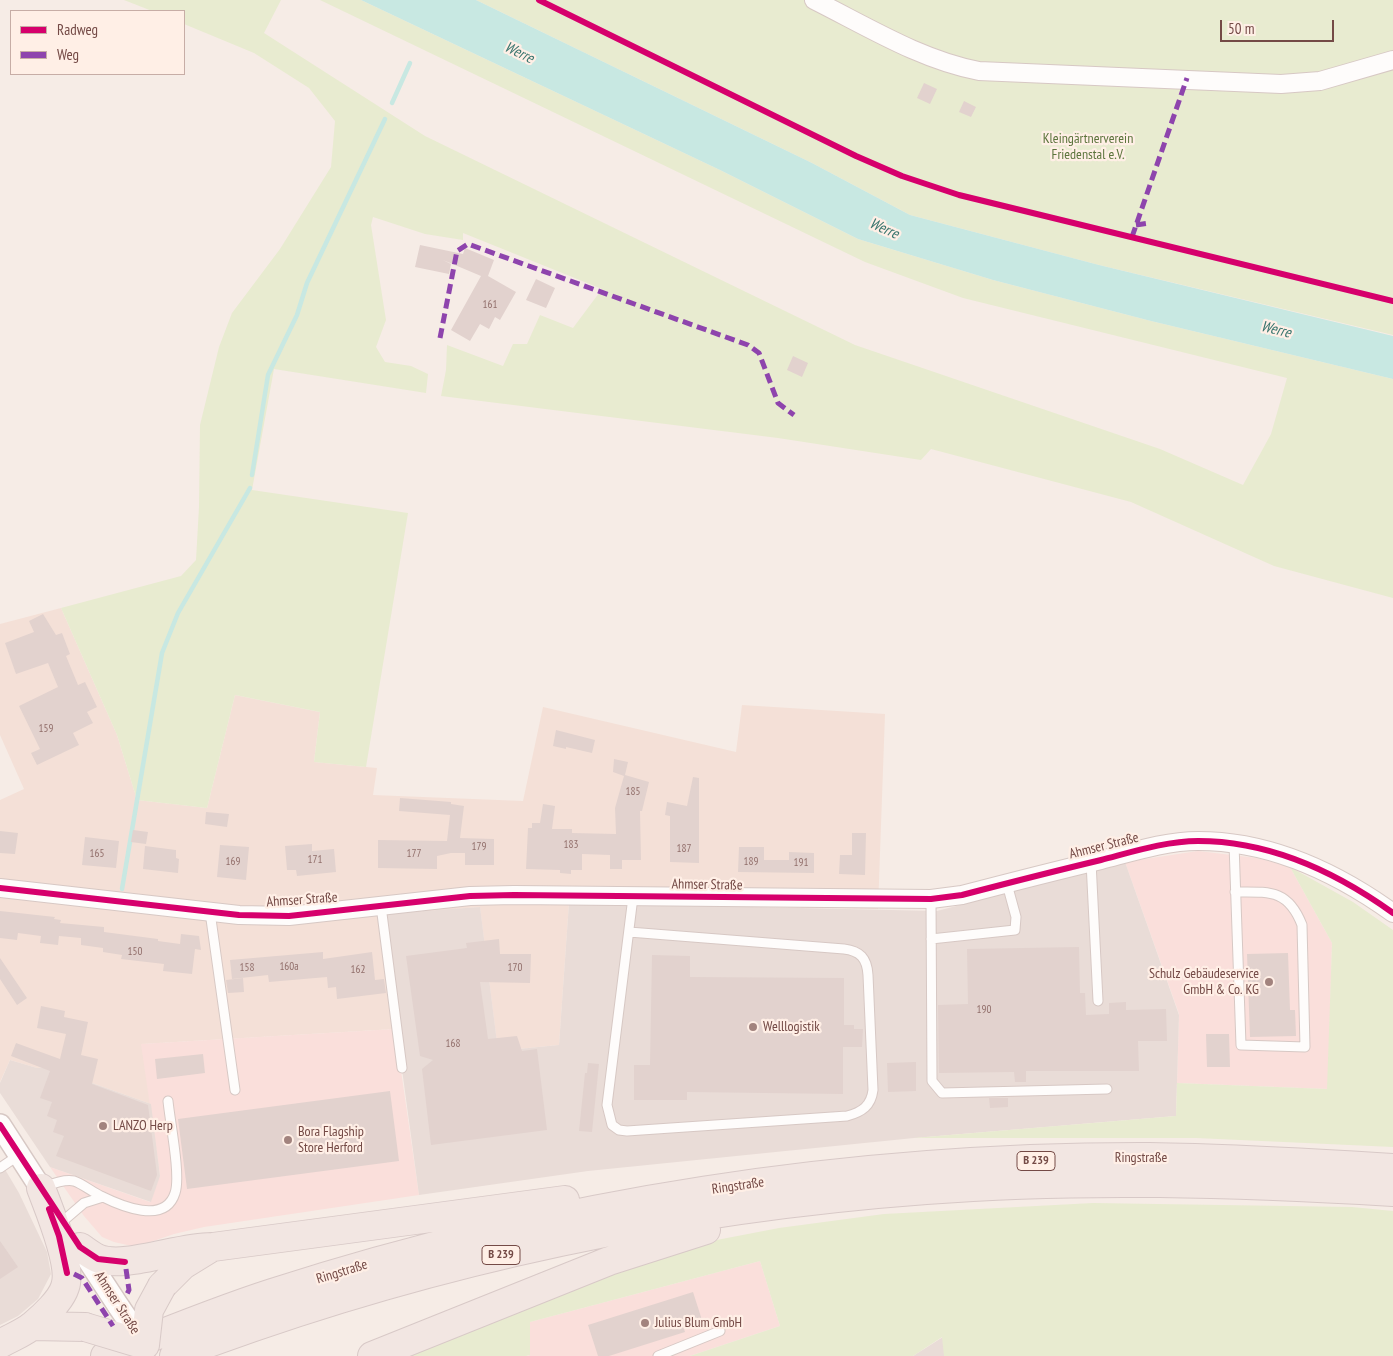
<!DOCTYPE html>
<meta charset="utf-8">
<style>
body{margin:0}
#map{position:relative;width:1393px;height:1356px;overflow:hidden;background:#f6ece6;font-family:"PT Sans Narrow",sans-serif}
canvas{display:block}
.legend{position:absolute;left:10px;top:10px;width:175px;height:65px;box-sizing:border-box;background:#ffefe6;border:1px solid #c7ada6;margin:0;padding:6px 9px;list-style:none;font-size:15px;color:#744a46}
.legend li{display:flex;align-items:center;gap:10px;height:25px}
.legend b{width:25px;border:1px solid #c7ada6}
.scale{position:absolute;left:1220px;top:20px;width:114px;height:22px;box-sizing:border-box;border:2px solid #744a46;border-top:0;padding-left:6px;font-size:15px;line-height:18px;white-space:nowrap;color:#744a46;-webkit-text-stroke:4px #ffefe6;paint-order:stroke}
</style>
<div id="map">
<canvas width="1393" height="1356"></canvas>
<ul class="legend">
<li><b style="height:6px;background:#d6006c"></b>Radweg</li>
<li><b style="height:6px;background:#8e44ad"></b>Weg</li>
</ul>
<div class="scale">50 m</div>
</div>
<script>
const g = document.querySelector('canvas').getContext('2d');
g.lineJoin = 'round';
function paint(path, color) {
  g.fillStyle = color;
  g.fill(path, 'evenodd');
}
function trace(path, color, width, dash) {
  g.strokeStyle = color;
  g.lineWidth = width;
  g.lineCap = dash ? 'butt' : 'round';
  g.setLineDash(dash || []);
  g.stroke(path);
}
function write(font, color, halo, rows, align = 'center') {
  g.font = font + ' "PT Sans Narrow",sans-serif';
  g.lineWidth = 4.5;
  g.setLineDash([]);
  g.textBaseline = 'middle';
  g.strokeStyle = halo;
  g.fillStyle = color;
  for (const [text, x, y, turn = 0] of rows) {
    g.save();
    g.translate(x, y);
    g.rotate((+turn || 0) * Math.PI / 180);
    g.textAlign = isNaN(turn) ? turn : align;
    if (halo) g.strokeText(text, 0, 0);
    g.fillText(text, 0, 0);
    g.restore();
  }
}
const residential = new Path2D(`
 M61,608L117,735L137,800L207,808L235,695L320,712L314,762L377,768L373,795L523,801L543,707L736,752L742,705L885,714L878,909L569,903L559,1045L498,1051L480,907L381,915L395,1029L142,1044L151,1104L47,1067L37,1068L10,1060L0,1082V800L24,789L0,735V624Z`);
const commercial = new Path2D(`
 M1198,851L1257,858L1290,867L1332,943L1328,1089L1177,1083L1179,1014L1125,862Z
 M395,1029L419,1195L204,1227L174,1234L136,1247L114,1242L102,1237L84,1216L50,1167L150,1202L160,1175L141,1044Z
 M760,1261L780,1326L690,1356H526L530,1355V1322Z`);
const industrial = new Path2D(`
 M1125,862L1179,1015L1176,1116L914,1138L588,1171L419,1195L381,914L480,907L498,1051L559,1045L569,903L937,911Z
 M10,1060L37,1068L47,1067L151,1104L160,1176L151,1202L50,1167L0,1093V1083Z
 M0,1161L19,1193L47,1252L51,1274L38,1299L18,1316L0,1325Z
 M943,1337L956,1356H913Z`);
const green = new Path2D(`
 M124,0H281L264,33L425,136L855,345L1160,449L1243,485L1271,434L1287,378L963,298L865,262L320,0H361L720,170L858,239L993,280L1151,321L1393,379V598L1274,566L1131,502L931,449L921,460L778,438L441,396L446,370L447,345L503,366L513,344H527L540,315L573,328L602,289L463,233V240L425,234L373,217L371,225L386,320L376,347L385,362L411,366L428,374L426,393L274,369L252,490L408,513L366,767L314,762L320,712L235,695L207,808L137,800L117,735L61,608L181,576L196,560L199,507L200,425L219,347L232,313L280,249L331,167L335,121L309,88L254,53L184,24V11H152Z
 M476,0H1393V335L1099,265L910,215L812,163Z
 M1290,867L1353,902L1393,930V1147L1196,1138H914L1176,1116L1177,1083L1327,1089L1332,943Z
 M1093,1203L1352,1207L1393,1211V1356H944L942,1337L913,1356H690L780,1326L760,1261L530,1322V1355L526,1356H411L554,1296L701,1243L779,1228L884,1214Z`);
const water = new Path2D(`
 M361,0H476L812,163L910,215L1099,265L1393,336V379L1151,321L993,280L858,239L720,170Z`);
const stream = new Path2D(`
 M392,103L410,63
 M252,475L268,375L297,315L307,283L385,119
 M122,889L162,653L178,613L250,488`);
const building = new Path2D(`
 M924,83L937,89L930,104L917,98Z
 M964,101L976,107L971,117L959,112Z
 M420,245L463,254L465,248L494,260L488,276L516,292L500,320L495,317L489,329L480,324L470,341L451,330L481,276L443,260L451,264L449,274L415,267Z
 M536,279L555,288L546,308L526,300Z
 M793,356L808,363L802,377L787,370Z
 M43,614L56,635L62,633L70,654L66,656L78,685L85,682L97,707L87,712L93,723L73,733L79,745L37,765L31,753L40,749L19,706L58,687L48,663L16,674L5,643L34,632L29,621Z
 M556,730L595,740L592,753L566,747V749L553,746Z
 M614,759L628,762L625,775L649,782L642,811H640L641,860H622V869H610V855L582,854V870H571V874L560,873V870L526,869L528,828H532V823H540L543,804L555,806L552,829H572V833L616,834L615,808L624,776L613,772Z
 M693,777L699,778V863L670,862V816L665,815L667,802L687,806Z
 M400,798L451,802V804L464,806L460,838L494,839V865H465V853H451L437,856V869L378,868V840L447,841L450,815L399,811Z
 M206,812L229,814L227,827L205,824Z
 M133,830L148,832L146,844L131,842Z
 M0,831L18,833L15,854L0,853Z
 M852,833H866L865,875L839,874L840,855H852Z
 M85,837L119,841L116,868L82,865Z
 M312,844V851L334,849L336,872L297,876L296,870H287L285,846Z
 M220,845L249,847L246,880L217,877Z
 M145,846L176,850V858L179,859L178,873L143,869Z
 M739,847H764V860H789V852L814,853V873L738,872Z
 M0,911L55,917L54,919L61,920L60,923L104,927V932L158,939V941L180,944L181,934L199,936L201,950L195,949L192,974L163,971L164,964L121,959L122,955L103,952V948L81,945V938L59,936L58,945L40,943L41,936L18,933L17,940L0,938Z
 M499,939L500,954H531L530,983L480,982L488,1039L517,1036L522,1051L537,1049L547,1130L431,1145L422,1069L433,1060L420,1056L406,956L467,948L466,943Z
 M1079,947L1080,993H1085L1086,1015L1109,1014V1003L1126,1002V1010L1166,1009L1167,1041H1138L1139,1071H1026V1082H1015L1014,1072L939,1073L938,1005L968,1004L967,949Z
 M323,952V959L372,952L375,980L384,979L386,993L337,999L336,987L328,988L327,977L269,982L268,975L232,979L230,960Z
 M1288,953L1290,1010H1295L1296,1036L1250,1037L1247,954Z
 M652,955L690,956V977L844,978V1025H854V1029H863L862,1047H843V1094L687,1092V1100H634V1065H650Z
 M0,958L27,998L17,1005L0,979Z
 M243,978L244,992L228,993L226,980Z
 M41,1006L65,1011L64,1017L88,1022L81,1055L98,1059L92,1084L148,1105L157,1175L151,1191L56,1156L64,1136L53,1132L57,1120L47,1116L52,1102L40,1098L50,1071L11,1056L16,1043L60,1059L66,1034L37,1028Z
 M1206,1034H1229L1230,1067H1207Z
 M203,1054L205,1073L157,1079L155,1059Z
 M916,1062V1091L888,1092L887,1063Z
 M588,1063L599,1064L592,1132L579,1131L585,1073H587Z
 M390,1091L399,1161L187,1189L178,1119Z
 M989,1098H1008V1107L990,1108Z
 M0,1241L18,1267L0,1279Z
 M693,1292L702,1320L683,1326L685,1332L609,1356H598L588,1325Z`);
const service = new Path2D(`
 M1234,844L1241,1045L1305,1047L1302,925C1288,889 1269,892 1235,892
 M1091,862L1098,1001
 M931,899L932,1081L942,1093L1107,1089
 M381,906L402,1068
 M210,912L235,1090
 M629,932L844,949C860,951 867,958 868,975L873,1090C871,1106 862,1112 847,1116L627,1131L619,1130L612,1125L607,1105L633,897
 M931,939L1015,930L1016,917L1007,884
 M0,1168L19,1155
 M44,1187C52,1184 64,1179 74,1181C83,1184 92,1192 101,1196C121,1206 165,1225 175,1193C181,1176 170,1122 168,1101
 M63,1221L84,1203L103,1197
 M658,1356L720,1331`);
const minor = new Path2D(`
 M814,0C868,27 921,60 979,71L1281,84L1320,81L1393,60
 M0,888L239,915L289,916L470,896L514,895L931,899L962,895C1008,883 1055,871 1101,860C1132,852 1166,841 1198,841C1270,841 1336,872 1393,913`);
const tertiary = new Path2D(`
 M0,1125L49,1201
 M81,1249L119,1307`);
const trunk = new Path2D(`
 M80,1247C86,1251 91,1255 97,1258C123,1270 180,1246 213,1247L565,1200
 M162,1286L183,1265L209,1249
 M32,1326L85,1327
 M0,1344C10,1338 24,1333 33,1325C44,1316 61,1300 65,1287C73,1265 49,1210 41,1188
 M105,1356C160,1334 216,1311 272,1293C553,1202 853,1156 1149,1157C1230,1158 1312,1163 1393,1168
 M174,1356C415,1264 669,1209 926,1190C1081,1178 1238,1183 1393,1192
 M372,1356L609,1261L706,1230`);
const tertiaryBridge = new Path2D(`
 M119,1307L145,1345`);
const trunkBridge = new Path2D(`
 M85,1327L145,1345L149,1310L162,1286`);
const quiet = new Path2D(`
 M1136,225L1150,223
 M1132,237L1187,78
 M440,338L457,251L468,244L748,345L759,353L778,403L794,415
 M126,1269L129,1290L127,1294
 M74,1274L82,1278L113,1326`);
const cycleway = new Path2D(`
 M539,0L856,156L902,176L959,195L1393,301
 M0,888L239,915L289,916L470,896L514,895L931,899L962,895C1008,883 1055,871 1101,860C1132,852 1166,841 1198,841C1270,841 1336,872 1393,913
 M0,1125L80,1247L98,1259L125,1262
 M49,1209L59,1236L67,1273`);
const markers = [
 [1269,982,5,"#a2837e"],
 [753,1027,5,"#a2837e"],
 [103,1126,5,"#a2837e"],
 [288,1140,5,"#a2837e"],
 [645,1323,5,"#a2837e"]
];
const numberNames = [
 ["161",490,305],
 ["159",46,729],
 ["185",633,792],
 ["183",571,845],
 ["179",479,847],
 ["187",684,849],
 ["165",97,854],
 ["177",414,854],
 ["171",315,860],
 ["169",233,862],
 ["189",751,862],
 ["191",801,863],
 ["150",135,952],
 ["160a",289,967],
 ["158",247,968],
 ["170",515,968],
 ["162",358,970],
 ["190",984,1010],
 ["168",453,1044]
];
const shields = [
 [1036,1161,38],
 [501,1255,38]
];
const shieldNames = [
 ["B 239",1036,1161],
 ["B 239",501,1255]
];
const parkNames = [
 ["Kleingärtnerverein",1088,139],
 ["Friedenstal e.V.",1088,155]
];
const streetNames = [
 ["Ahmser Straße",1104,846,-14],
 ["Ahmser Straße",707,885,1],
 ["Ahmser Straße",302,900,-4],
 ["Ringstraße",1141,1158],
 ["Ringstraße",738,1186,-8],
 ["Ringstraße",342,1272,-17],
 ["Ahmser Straße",117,1303,57]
];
const poiNames = [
 ["Schulz Gebäudeservice",1259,974,"right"],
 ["GmbH & Co. KG",1259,990,"right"],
 ["Welllogistik",763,1027],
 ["LANZO Herp",113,1126],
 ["Bora Flagship",298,1132],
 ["Store Herford",298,1148],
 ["Julius Blum GmbH",655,1323]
];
const waterNames = [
 ["Werre",519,53,26],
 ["Werre",884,229,24],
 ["Werre",1276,330,14]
];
paint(residential, '#f4e0d7');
paint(commercial, '#fadfdb');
paint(industrial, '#e9dcd7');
paint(green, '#e8ebd0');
paint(water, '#c8e8e2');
trace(stream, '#c8e8e2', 4.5);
paint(building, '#e2d2ce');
trace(service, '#d7c8c4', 11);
trace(minor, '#d7c8c4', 20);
trace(tertiary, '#d7c8c4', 24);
trace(trunk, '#d8c9c7', 30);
trace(service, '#fefcfb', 9);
trace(minor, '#fefcfb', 18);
trace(tertiary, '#fefcfb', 21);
trace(trunk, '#f2e6e2', 28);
trace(tertiaryBridge, '#d7c8c4', 24, []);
trace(trunkBridge, '#d8c9c7', 30, []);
trace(tertiaryBridge, '#fefcfb', 21);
trace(trunkBridge, '#f2e6e2', 28);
trace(quiet, '#8e44ad', 5, [10, 5]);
trace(cycleway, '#d6006c', 6);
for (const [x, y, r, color] of markers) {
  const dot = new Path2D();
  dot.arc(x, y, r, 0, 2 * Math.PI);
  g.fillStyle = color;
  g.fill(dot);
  trace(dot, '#ffefe6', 2);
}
write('11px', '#916e6a', null, numberNames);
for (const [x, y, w] of shields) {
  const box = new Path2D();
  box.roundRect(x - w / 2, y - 9.5, w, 19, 4);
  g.fillStyle = '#ffefe6';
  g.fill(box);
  trace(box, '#744a46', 1);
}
write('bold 12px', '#744a46', null, shieldNames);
write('14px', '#5c743c', '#ffefe6', parkNames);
write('14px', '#744a46', '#ffefe6', streetNames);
write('14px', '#744a46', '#ffefe6', poiNames, 'left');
write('italic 15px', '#37746d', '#ffefe6', waterNames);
</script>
